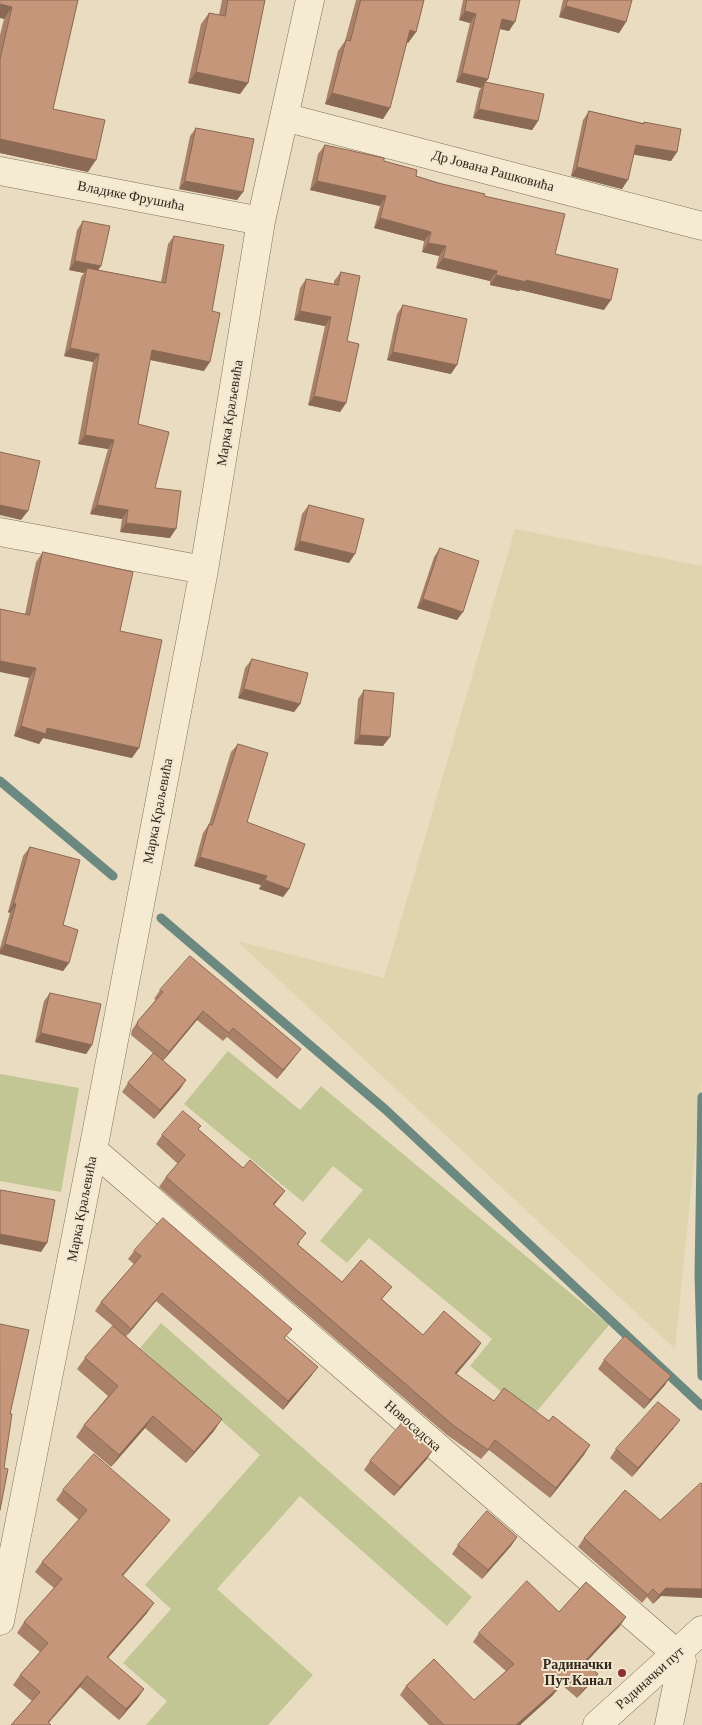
<!DOCTYPE html>
<meta charset="utf-8">
<style>
body{margin:0}
canvas{display:block;background:#eadcc0}
</style>
<canvas width="702" height="1725"></canvas>
<script>
const g = document.querySelector('canvas').getContext('2d');
g.lineJoin = 'round';
function paint(path, color) {
  g.fillStyle = color;
  g.fill(path, 'evenodd');
}
function trace(path, color, width, dash) {
  g.strokeStyle = color;
  g.lineWidth = width;
  g.lineCap = dash ? 'butt' : 'round';
  g.setLineDash(dash || []);
  g.stroke(path);
}
function write(font, color, halo, rows, align = 'center') {
  g.font = font + ' "Crimson Pro",serif';
  g.lineWidth = 4;
  g.setLineDash([]);
  g.textBaseline = 'middle';
  g.strokeStyle = halo;
  g.fillStyle = color;
  for (const [text, x, y, turn = 0] of rows) {
    g.save();
    g.translate(x, y);
    g.rotate((+turn || 0) * Math.PI / 180);
    g.textAlign = isNaN(turn) ? turn : align;
    if (halo) g.strokeText(text, 0, 0);
    g.fillText(text, 0, 0);
    g.restore();
  }
}
const farmland = new Path2D(`
 M515,529L702,566V1082L675,1349L237,941L384,978Z`);
const green = new Path2D(`
 M228,1051L300,1110L321,1086L609,1325L532,1417L470,1366L492,1339L369,1238L347,1263L320,1241L363,1190L333,1166L303,1202L184,1104Z
 M0,1074L79,1088L61,1192L0,1181Z
 M161,1323L472,1597L447,1626L300,1496L217,1589L313,1675L268,1725H146L167,1701L123,1663L171,1609L145,1585L260,1455L140,1348Z`);
const stream = new Path2D(`
 M0,781L113,876
 M161,918L386,1110L702,1406
 M702,1097L699,1275L702,1376`);
const street = new Path2D(`
 M284,117L702,226
 M0,171L261,221
 M0,532L204,570
 M93,1150L677,1654L682,1661L669,1725
 M0,1621L93,1150L204,570L261,221L310,0
 M597,1725L702,1630`);
const wall = new Path2D(`
 M0,0H78L53,109L88,172L0,153V35L4,19Z
 M222,0H265L248,83L240,94L188,83L201,24L209,13L219,15Z
 M356,0H424L416,32L408,43L407,42L390,108L383,119L325,104L338,51L345,41Z
 M463,0H520L509,31L500,29L488,79L486,82L538,121L532,130L473,118L479,91L481,88L456,82L470,23L459,20Z
 M563,0H632L626,22L619,33L559,17Z
 M589,111L643,123L644,122L677,152L671,161L634,154L622,189L571,176L583,120Z
 M196,128L243,192L237,200L179,189L190,136Z
 M325,145L384,161L416,176L484,196L555,254L604,310L520,290L519,291L490,285V281L436,268L439,256L422,252L424,241L374,228L380,206L310,190L318,154Z
 M83,221L99,270L161,282L168,244L174,236L212,311L204,371L150,360L138,424L155,488L170,538L120,532L122,519L90,514L108,449L78,444L93,362L64,356L81,277L84,273L69,270L77,230Z
 M341,272L347,341L346,403L340,412L308,405L325,326L294,320L300,288L306,279L334,284V281Z
 M403,305L451,374L387,360L397,314Z
 M309,505L349,563L294,550L302,514Z
 M440,548L457,620L417,608L434,557Z
 M43,552L120,631L132,758L43,738L39,744L14,736L29,678L25,614L36,562Z
 M252,659L300,704L294,712L238,698L245,668Z
 M364,690L383,746L354,744L358,699Z
 M238,744L247,822L289,889L283,897L259,889L261,885L194,866L203,833L209,824L231,752Z
 M30,847L69,963L63,971L0,954V948L10,913L8,912L23,856Z
 M160,990L294,1058L277,1079L227,1037L223,1041L197,1020L163,1061L186,1080L180,1089L154,1119L122,1092L128,1083L153,1053L131,1035L132,1030L138,1021L156,1000L154,999Z
 M50,993L92,1045L86,1054L35,1042L44,1001Z
 M198,1129L243,1168L285,1191L274,1205L300,1242L298,1245L342,1282L392,1287L382,1299L423,1335L481,1343L475,1352L456,1374L494,1401L549,1421L590,1445L550,1498L489,1450L481,1459L447,1435L159,1187L166,1177L178,1164L156,1144L162,1135Z
 M134,1251L285,1339L312,1375L283,1410L156,1301L126,1336L214,1431L186,1463L145,1428L111,1467L76,1437L84,1425L108,1396L77,1369L85,1358L113,1326L95,1311L101,1302L134,1264L128,1259Z
 M604,1360L665,1385L644,1409L598,1369Z
 M680,1420L673,1429L632,1477L610,1458L616,1449Z
 M427,1459L394,1496L364,1470L370,1461Z
 M63,1490L170,1520L162,1530L123,1576L147,1613L108,1658L144,1689L137,1699L119,1720L80,1687L11,1725L32,1701L13,1685L20,1675L40,1652L17,1633L24,1622L54,1588L35,1572L42,1562L79,1520L56,1500Z
 M625,1490L661,1596L653,1604L647,1597L642,1603L578,1547L584,1538Z
 M517,1537L511,1546L482,1579L452,1554L458,1545Z
 M559,1612L620,1626L585,1663L598,1674L591,1683L577,1698L562,1685L552,1696L520,1725H429L400,1695L406,1686L474,1700L506,1671L473,1642L479,1633Z`);
const shadedWall = new Path2D(`
 M0,4L12,7L4,19L0,18Z
 M566,6L626,22L619,33L559,17Z
 M465,11L476,14L470,23L459,20Z
 M502,19L515,22L509,31L496,28Z
 M410,30L416,32L408,43L403,41Z
 M196,72L248,83L240,94L188,83Z
 M462,73L488,79L481,88L456,82Z
 M332,93L390,108L383,119L325,104Z
 M479,109L538,121L532,130L473,118Z
 M0,139L96,160L88,172L0,153Z
 M636,145L677,152L671,161L630,154Z
 M577,167L628,180L622,189L571,176Z
 M185,181L243,192L237,200L179,189Z
 M317,181L386,196L380,206L310,190Z
 M380,218L431,232L424,241L374,228Z
 M428,243L446,246L439,256L422,252Z
 M443,258L497,271L490,281L436,268Z
 M75,261L101,266L95,275L87,268L84,273L69,270Z
 M496,275L526,280L611,300L604,310L520,290L519,291L490,285Z
 M300,311L331,317L325,326L294,320Z
 M70,348L99,354L93,362L64,356Z
 M152,350L210,362L204,371L146,359Z
 M393,352L457,365L451,374L387,360Z
 M314,396L346,403L340,412L308,405Z
 M85,435L114,440L108,449L78,444Z
 M0,505L28,511L21,520L0,515Z
 M97,505L128,510L122,519L90,514Z
 M126,523L176,529L170,538L120,532Z
 M300,541L355,554L349,563L294,550Z
 M423,599L463,612L457,620L417,608Z
 M0,661L36,668L29,678L0,672Z
 M244,689L300,704L294,712L238,698Z
 M21,726L47,728L139,748L132,758L43,738L39,744L14,736Z
 M360,735L390,737L383,746L354,744Z
 M200,857L267,876L261,885L194,866Z
 M265,880L289,889L283,897L259,889Z
 M14,903L16,904L10,913L8,912Z
 M5,944L69,963L63,971L0,954V951Z
 M203,1011L197,1020L163,1061L169,1052Z
 M41,1033L92,1045L86,1054L35,1042Z
 M301,1049L294,1058L277,1079L283,1070Z
 M186,1080L180,1089L154,1119L160,1110Z
 M285,1191L278,1200L266,1214L273,1204Z
 M0,1234L47,1243L41,1252L0,1244Z
 M162,1293L156,1301L126,1337L131,1329Z
 M481,1343L475,1352L449,1383L455,1373Z
 M318,1367L312,1375L283,1410L288,1401Z
 M671,1376L665,1385L644,1409L650,1400Z
 M153,1416L145,1428L111,1467L119,1455Z
 M222,1419L214,1431L186,1463L194,1452Z
 M680,1420L673,1429L632,1477L638,1468Z
 M590,1445L584,1455L550,1498L556,1488Z
 M433,1450L427,1459L394,1496L400,1487Z
 M170,1520L162,1530L114,1585L122,1575Z
 M517,1537L511,1546L482,1579L488,1570Z
 M666,1588L702,1589V1598L661,1596L653,1604L659,1595Z
 M154,1603L147,1613L100,1667L107,1657Z
 M626,1617L620,1626L578,1671L584,1662Z
 M598,1674L591,1683L577,1698L583,1690Z
 M87,1676L80,1687L47,1725H46Z
 M568,1676L552,1696L520,1725H516Z
 M144,1689L137,1699L119,1720L126,1709Z`);
const building = new Path2D(`
 M0,0H78L53,109L105,120L96,160L0,139V59L12,7L0,4Z
 M228,0H265L248,83L196,72L209,13L225,16Z
 M361,0H424L416,32L410,30L390,108L332,93L346,40L350,41Z
 M467,0H520L515,22L502,19L488,79L462,73L476,14L465,11Z
 M568,0H632L626,22L566,6Z
 M485,82L544,94L538,121L479,109Z
 M589,111L644,124V122L681,129L677,152L636,145L628,180L577,167Z
 M196,128L254,139L243,192L185,181Z
 M325,145L384,158V161L417,170L416,176L438,183L485,194L484,196L565,214L555,254L618,269L611,300L526,280V282L496,275L497,271L443,258L446,246L428,243L431,232L380,218L386,196L317,181Z
 M83,221L110,226L101,266L75,261Z
 M174,236L224,245L212,311L220,313L210,362L152,350L138,424L169,432L155,488L181,491L176,529L126,523L128,510L97,505L114,440L85,435L99,354L70,348L87,268L165,283Z
 M341,272L360,276L347,341L359,344L346,403L314,396L331,317L300,311L306,279L338,285Z
 M403,305L467,319L457,365L393,352Z
 M0,452L40,461L28,511L0,505Z
 M309,505L364,519L355,554L300,541Z
 M440,548L479,561L463,612L423,599Z
 M43,552L133,572L120,631L162,640L139,748L47,728L46,734L21,726L36,668L0,661V609L29,615Z
 M252,659L308,673L300,704L244,689Z
 M364,690L394,693L390,737L360,735Z
 M238,744L268,753L247,822L305,844L289,889L265,880L267,876L200,857L209,824L212,825Z
 M30,847L80,860L63,925L78,930L69,963L5,944L16,904L14,903Z
 M190,956L301,1049L283,1070L233,1028L229,1033L203,1011L169,1052L137,1026L138,1021L163,992L160,990Z
 M50,993L101,1004L92,1045L41,1033Z
 M154,1053L186,1080L160,1110L128,1083Z
 M183,1111L201,1126L198,1129L243,1168L250,1160L285,1191L273,1204L306,1233L297,1244L342,1282L361,1260L392,1287L381,1299L423,1335L444,1311L481,1343L455,1373L494,1401L504,1388L549,1421L553,1416L590,1445L556,1488L495,1440L488,1450L454,1426L166,1177L185,1155L162,1135Z
 M1,1190L55,1200L47,1243L0,1234V1194Z
 M163,1218L292,1329L284,1338L318,1367L288,1401L162,1293L131,1329L101,1302L141,1256L134,1251Z
 M0,1324L29,1330L10,1414H12L4,1468L8,1469L0,1510Z
 M113,1326L222,1419L194,1452L153,1416L119,1455L84,1425L118,1386L85,1358Z
 M625,1336L671,1376L650,1400L604,1360Z
 M658,1402L680,1420L638,1468L616,1449Z
 M402,1423L433,1450L400,1487L370,1461Z
 M94,1454L170,1520L122,1575L154,1603L107,1657L144,1689L126,1709L87,1676L48,1722L51,1725H11L40,1692L20,1675L48,1643L24,1622L62,1579L42,1562L87,1510L63,1490Z
 M701,1483L702,1484V1589L666,1588L659,1595L653,1589L648,1595L584,1538L625,1490L660,1520Z
 M487,1511L517,1537L488,1570L458,1545Z
 M527,1581L559,1612L586,1582L626,1617L584,1662L598,1674L583,1690L568,1676L559,1687L516,1725H444L406,1686L434,1659L474,1700L514,1664L479,1633Z`);
const markers = [
 [622,1673,5,"#8b2f32"]
];
const streetNames = [
 ["Др Јована Рашковића",493,171,15],
 ["Владике Фрушића",131,196,11],
 ["Марка Краљевића",230,413,-81],
 ["Марка Краљевића",158,811,-79],
 ["Марка Краљевића",82,1209,-79],
 ["Новосадска",413,1426,41],
 ["Радиначки пут",650,1678,-42]
];
const poiNames = [
 ["Радиначки",612,1665],
 ["Пут Канал",612,1681]
];
paint(farmland, '#ded5ae');
paint(green, '#c2c695');
trace(stream, '#6b8980', 9);
trace(street, '#816d5a', 29);
trace(street, '#f5ead2', 28);
paint(wall, '#a98168');
paint(shadedWall, '#8a6955');
paint(building, '#c59679');
trace(building, '#8a6955', 1);
for (const [x, y, r, color] of markers) {
  const dot = new Path2D();
  dot.arc(x, y, r, 0, 2 * Math.PI);
  g.fillStyle = color;
  g.fill(dot);
  trace(dot, '#f2e7cf', 2);
}
write('14px', '#32261d', '#f2e7cf', streetNames);
write('bold 14px', '#32261d', '#f2e7cf', poiNames, 'right');
</script>
